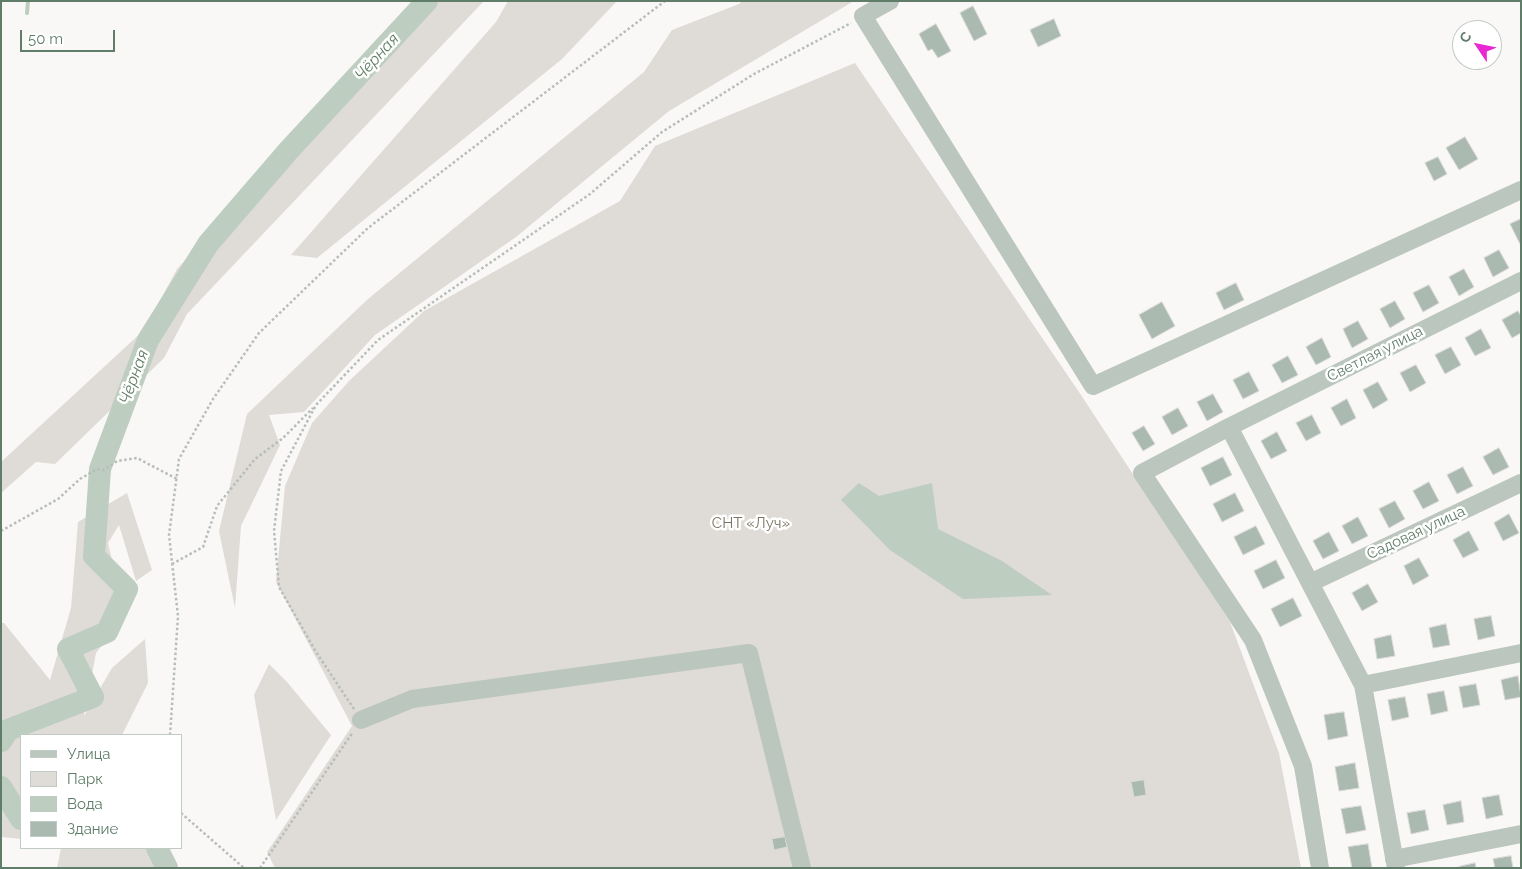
<!DOCTYPE html>
<meta charset="utf-8">
<style>
body{margin:0}
#map{position:relative;width:1522px;height:869px;overflow:hidden;background:#faf7f7;font-family:Raleway,sans-serif}
canvas{display:block}
.frame{position:absolute;inset:0;border:2px solid #5f7d69;pointer-events:none}
.legend{position:absolute;left:20px;top:734px;width:162px;height:115px;box-sizing:border-box;background:#fff;border:1px solid #bfcbc3;margin:0;padding:6px 9px;list-style:none;font-size:15px;color:#5f7d69}
.legend li{display:flex;align-items:center;gap:10px;height:25px}
.legend b{width:25px;border:1px solid #bfcbc3}
.north{position:absolute;left:1452px;top:20px;width:50px;height:50px;box-sizing:border-box;background:#fff;border:1px solid #bfcbc3;border-radius:50%;rotate:304deg;font-size:14px;font-weight:700;line-height:20px;text-align:center;color:#5f7d69}
.north::after{content:'';display:block;margin:auto;width:18px;height:22px;background:#e829d3;clip-path:polygon(50% 0,100% 100%,50% 72%,0 100%)}
.scale{position:absolute;left:20px;top:30px;width:95px;height:22px;box-sizing:border-box;border:2px solid #5f7d69;border-top:0;padding-left:6px;font-size:15px;line-height:18px;white-space:nowrap;color:#5f7d69;-webkit-text-stroke:4px #fff;paint-order:stroke}
</style>
<div id="map">
<canvas width="1522" height="869"></canvas>
<div class="frame"></div>
<ul class="legend">
<li><b style="height:6px;background:#bbc6be"></b>Улица</li>
<li><b style="height:14px;background:#dfdbd6"></b>Парк</li>
<li><b style="height:14px;background:#bdcdbf"></b>Вода</li>
<li><b style="height:14px;background:#abbab0"></b>Здание</li>
</ul>
<div class="north">С</div>
<div class="scale">50 m</div>
</div>
<script>
const g = document.querySelector('canvas').getContext('2d');
g.lineJoin = 'round';
function paint(path, color) {
  g.fillStyle = color;
  g.fill(path, 'evenodd');
}
function trace(path, color, width, dash) {
  g.strokeStyle = color;
  g.lineWidth = width;
  g.lineCap = dash ? 'butt' : 'round';
  g.setLineDash(dash || []);
  g.stroke(path);
}
function write(font, color, halo, rows, align = 'center') {
  g.font = font + ' Raleway,sans-serif';
  g.lineWidth = 5;
  g.setLineDash([]);
  g.textBaseline = 'middle';
  g.strokeStyle = halo;
  g.fillStyle = color;
  for (const [text, x, y, turn = 0] of rows) {
    g.save();
    g.translate(x, y);
    g.rotate((+turn || 0) * Math.PI / 180);
    g.textAlign = isNaN(turn) ? turn : align;
    if (halo) g.strokeText(text, 0, 0);
    g.fillText(text, 0, 0);
    g.restore();
  }
}
const green = new Path2D(`
 M438,1H484L187,314L164,358L55,464L36,462L1,493V462L144,330L177,269L260,178Z
 M508,1H617L562,59L317,258L291,255L496,22Z
 M742,1H854L669,111L516,237L375,335L304,412L269,415L280,445L241,526L235,608L219,531L247,414L368,299L644,72L672,30L739,4Z
 M855,63L1079,392L1230,622L1279,753L1301,868H275L267,852L352,726L276,582L285,486L312,423L349,381L424,311L620,201L655,146Z
 M127,493L152,570L136,581L119,525L108,543L125,616L96,653L84,716L112,668L145,639L148,683L122,735H21V839L1,837V623H4L50,680L71,608L78,522Z
 M269,664L287,682L331,735L276,820L254,695Z
 M61,848H167L164,868H57Z`);
const water = new Path2D(`
 M859,483L879,496L932,483L938,529L1002,561L1052,595L963,599L890,550L841,500Z`);
const stream = new Path2D(`
 M27,13L28,1`);
const river = new Path2D(`
 M1,741L8,730L93,697L68,649L107,632L127,589L94,556L100,469L148,340L208,244L289,150L427,1
 M1,787L21,819
 M157,848L167,868`);
const building = new Path2D(`
 M973,6L987,34L974,41L960,13Z
 M1054,19L1061,36L1038,47L1030,30Z
 M936,24L951,51L938,58L932,49L928,51L919,34Z
 M1465,137L1478,159L1459,170L1446,148Z
 M1438,157L1447,174L1434,181L1425,163Z
 M1521,219V246L1510,224Z
 M1499,250L1509,268L1493,277L1484,258Z
 M1464,269L1474,287L1459,296L1449,277Z
 M1236,283L1244,300L1224,310L1216,293Z
 M1429,285L1439,303L1423,312L1413,293Z
 M1395,301L1405,319L1390,328L1380,309Z
 M1162,302L1175,326L1152,339L1139,315Z
 M1518,311L1521,316V333L1512,338L1502,320Z
 M1358,321L1368,339L1352,348L1343,329Z
 M1481,329L1491,348L1475,356L1465,338Z
 M1322,338L1331,357L1316,365L1306,347Z
 M1451,347L1461,365L1445,374L1435,355Z
 M1288,356L1298,375L1282,383L1272,365Z
 M1416,365L1426,383L1410,392L1400,373Z
 M1249,372L1259,391L1243,399L1233,380Z
 M1378,382L1388,400L1373,409L1363,390Z
 M1213,394L1223,412L1207,421L1197,402Z
 M1347,399L1356,418L1341,426L1331,408Z
 M1178,408L1188,426L1172,435L1162,417Z
 M1312,415L1321,433L1306,441L1296,423Z
 M1144,426L1155,444L1143,451L1132,433Z
 M1277,432L1287,451L1271,459L1261,441Z
 M1499,448L1509,467L1493,475L1483,457Z
 M1223,457L1232,475L1210,486L1201,468Z
 M1463,467L1473,486L1457,494L1447,475Z
 M1429,482L1439,501L1423,509L1413,491Z
 M1235,493L1244,511L1222,522L1213,504Z
 M1395,501L1405,519L1389,528L1379,509Z
 M1509,514L1519,533L1503,541L1494,523Z
 M1358,517L1368,536L1352,544L1342,526Z
 M1256,526L1265,544L1243,555L1234,537Z
 M1469,531L1479,550L1463,558L1453,540Z
 M1329,532L1339,551L1323,559L1313,541Z
 M1419,558L1429,576L1413,585L1404,566Z
 M1276,560L1285,578L1263,589L1254,571Z
 M1368,584L1378,602L1362,611L1352,593Z
 M1293,598L1302,616L1280,627L1271,609Z
 M1491,616L1495,636L1478,640L1474,619Z
 M1446,624L1450,645L1433,648L1429,628Z
 M1391,635L1395,656L1377,659L1374,639Z
 M1518,676L1521,697L1505,700L1501,680Z
 M1476,684L1480,705L1463,708L1459,687Z
 M1444,691L1448,711L1431,715L1427,694Z
 M1405,697L1409,717L1392,721L1388,700Z
 M1344,712L1348,736L1328,740L1324,715Z
 M1355,763L1359,788L1339,791L1335,767Z
 M1144,780L1146,795L1134,797L1131,782Z
 M1499,795L1503,815L1486,819L1482,798Z
 M1461,801L1464,822L1447,825L1443,805Z
 M1361,806L1366,830L1346,834L1341,809Z
 M1425,810L1429,830L1411,834L1407,813Z
 M785,837L787,847L774,850L772,839Z
 M1368,844L1372,868H1352L1348,847Z
 M1511,856L1513,868H1495L1493,859Z
 M1475,863L1476,868H1458V867Z`);
const path = new Path2D(`
 M1,531L58,499L80,479L97,469L104,470L117,461L137,458L177,479
 M172,564L203,547L217,506L255,459L283,438L313,408
 M354,709L316,652L279,587L274,531L281,471L316,405L378,340L590,194L662,132L754,74L851,23
 M170,735L178,616L169,535L179,459L213,399L259,333L368,228L665,1
 M181,813L244,868
 M260,868L353,732`);
const minor = new Path2D(`
 M890,1L863,16L1093,386L1521,190
 M1229,427L1363,685L1396,868
 M1310,583L1521,483
 M1363,685L1521,653
 M361,720L412,699L749,653L802,868
 M1394,859L1521,834
 M1320,868L1303,766L1253,640L1142,473L1229,427L1521,281`);
const streetNames = [
 ["Светлая улица",1375,354,-27],
 ["Садовая улица",1416,533,-25]
];
const parkNames = [
 ["СНТ «Луч»",751,523]
];
const waterNames = [
 ["Чёрная",377,57,-48],
 ["Чёрная",134,377,-70]
];
paint(green, '#dfdbd6');
paint(water, '#bdcdbf');
trace(stream, '#bdcdbf', 4);
trace(river, '#bdcdbf', 22);
paint(building, '#abbab0');
trace(building, '#dbd9da', 1);
trace(path, '#b6beb9', 2.5, [2.5, 2.5]);
trace(minor, '#bbc6be', 18);
write('15px', '#5f7d69', '#fff', streetNames);
write('15px', '#7a7363', '#fff', parkNames);
write('italic 16px', '#5e7c63', '#fff', waterNames);
</script>
